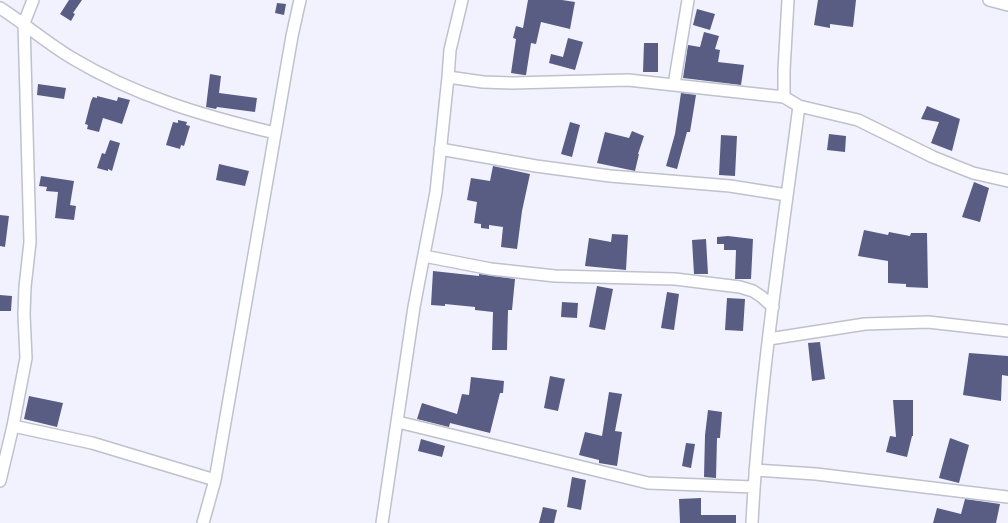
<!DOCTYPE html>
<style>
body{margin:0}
canvas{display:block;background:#f1f2fe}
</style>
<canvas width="1008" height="523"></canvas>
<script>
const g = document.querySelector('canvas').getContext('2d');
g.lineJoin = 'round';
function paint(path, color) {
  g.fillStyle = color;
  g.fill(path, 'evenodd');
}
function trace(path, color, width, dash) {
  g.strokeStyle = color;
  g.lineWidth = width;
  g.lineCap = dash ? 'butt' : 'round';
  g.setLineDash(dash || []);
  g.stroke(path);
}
const building = new Path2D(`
 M69,0H82L73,13L75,14L71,21L60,14Z
 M528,0H562L575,2L570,29L541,22L536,44L531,43L526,75H524L511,73L516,39L513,38L516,26L523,28Z
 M818,0H856L853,27L830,24V28L814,25Z
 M277,3L286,4L284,15L275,13Z
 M697,9L715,14L710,30L693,25Z
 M704,32L719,36L715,49L720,50L718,62L744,65L741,85L683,78L688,45L700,47Z
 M568,38L583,42L575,70L549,63L551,54L563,57Z
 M644,43H658V72H643Z
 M210,74L221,76L219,93L257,98L255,112L217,107L216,109L206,107Z
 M38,84L66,88L64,99L37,95Z
 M681,93L696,95L690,132H687L677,169L666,166L675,134Z
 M97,96L117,101L118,97L130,100L122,124L103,118L99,132L87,129L88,125L85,124L91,101L93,97L97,98Z
 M927,106L960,119L952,151L931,143L939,122L921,119Z
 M178,120L187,122L186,125L190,126L184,146L181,145L180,149L166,145L173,122L178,123Z
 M570,122L580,125L572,157L561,154Z
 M632,131L644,136L638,154H639L635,171L597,163L605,132L629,138Z
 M829,134L846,136L845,152L827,150Z
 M721,135L737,136L735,176L719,175Z
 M110,140L120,143L112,171L108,169V171L97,168L102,153L105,154Z
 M219,164L249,171L245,186L216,180Z
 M493,166L530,174L522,211L517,249L501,247L503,227L489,225V229L481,228V224L474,223L477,202L467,200L471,178L490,181Z
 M41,176L74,181L70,205L76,206L74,220L55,218L58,192L46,191L47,187L39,186Z
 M974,182L989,188L980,222L962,217Z
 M0,215L9,216L5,247L0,246Z
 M864,230L888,235L889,232L910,236L911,233H927L928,288L906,287V284L888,283V261L858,256Z
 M612,234L628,235L626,270L585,266L589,238L611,242Z
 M728,236L753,239L751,279H735L736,250H724V244H717V237Z
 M706,239L708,274H694L692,240Z
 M433,271L479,276V274L515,279L512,310H508L507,350H492L493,312L475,310V307L445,304V306L431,305Z
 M597,286L613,289L605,330L589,327Z
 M667,292L679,294L674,330L661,328Z
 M0,295L12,296L11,311H0Z
 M727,298L745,299L743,331L725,330Z
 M562,302L578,303L577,318L561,317Z
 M820,342L825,379L812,381L808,343Z
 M969,353L1008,356V376L1002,375L1001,401L963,395Z
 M550,376L565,379L558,411L544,408Z
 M471,377L504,381L503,393H500L490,433L450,423L449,427L417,419L422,403L457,414L462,394L469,395Z
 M609,392L622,394L615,431L622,432L617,466L599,463V460L579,455L585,432L602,436Z
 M29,396L63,403L57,427L24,419Z
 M893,400H913V436H912L907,457L886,452L890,436L896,437Z
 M708,410L722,412L720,438H717L716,478L704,477L705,435Z
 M950,438L969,445L959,483L939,478Z
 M421,439L445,446L442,457L418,451Z
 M686,443L695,444L691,468L682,466Z
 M572,477L586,480L581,510L567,507Z
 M701,498V515H736V523H680L679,499Z
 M965,499L1000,504L996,523H933L937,508L961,514Z
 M543,507L557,510L554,523H539Z`);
const minor = new Path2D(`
 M33,0L24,23L30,242L25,287L24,314L26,358L13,426L92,443L215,480
 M462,0L450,50L448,77L483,82L512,83L628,80L784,97
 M788,0L784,70V97L799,106L858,120L933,157L973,173L1008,181
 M989,0L1008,5
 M0,8C25,24 47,43 72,58C135,96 204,116 275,133
 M674,85L688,0
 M440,149L536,166L610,176L730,186L787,195
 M424,256L491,269L555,276L675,279L740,287L753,291L762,297L773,307
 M769,339L865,324L928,322L1008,331
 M398,422L648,483L754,487
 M755,470L816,474L1008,497
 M0,481L13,426
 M203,523L215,480L292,36L300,0
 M382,523L414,307L436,192L448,77
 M752,523C759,384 781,245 799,106`);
paint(building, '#5a5d83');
trace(minor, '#bfc1cc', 14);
trace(minor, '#fff', 11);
</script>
